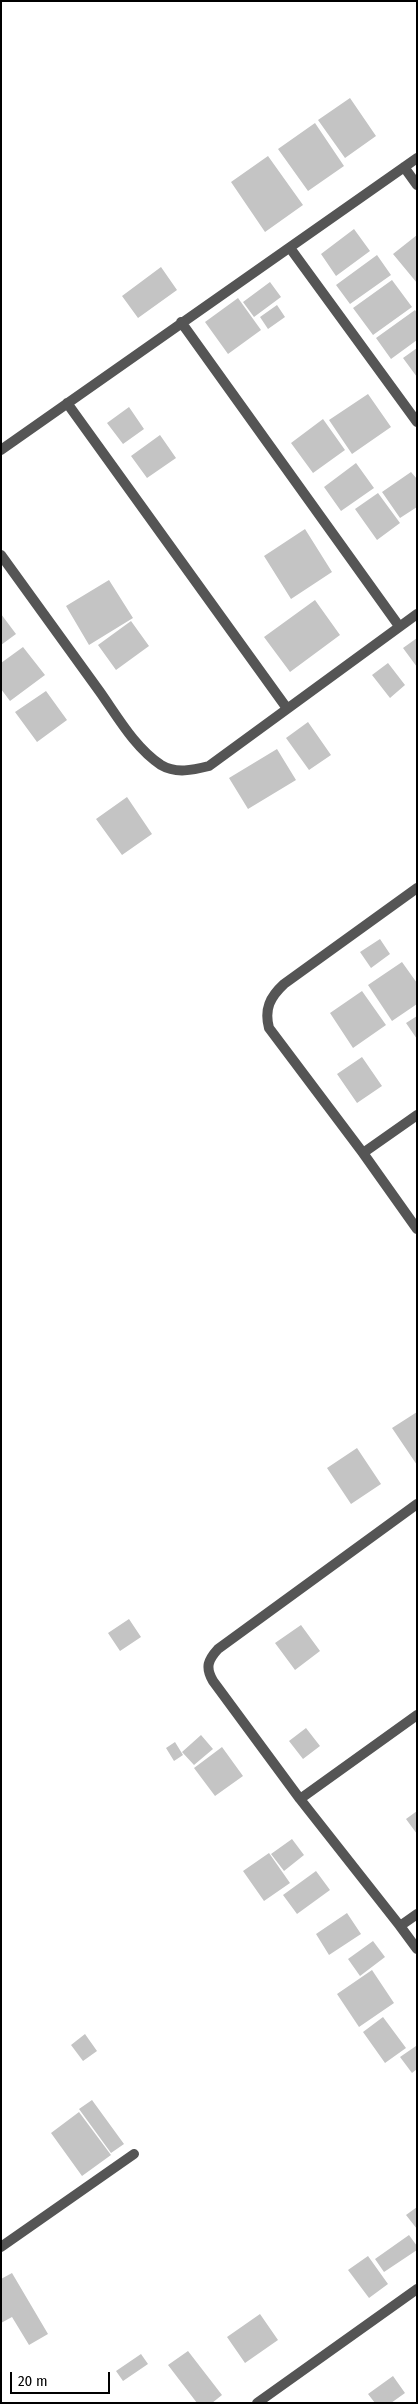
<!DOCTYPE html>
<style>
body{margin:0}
#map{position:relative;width:418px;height:2404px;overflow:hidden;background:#fff;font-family:"Fira Sans Condensed",sans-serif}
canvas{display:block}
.frame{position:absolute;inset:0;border:2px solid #000;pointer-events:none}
.scale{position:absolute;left:10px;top:2372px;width:100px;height:22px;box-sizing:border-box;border:2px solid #000;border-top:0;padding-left:6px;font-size:15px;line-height:18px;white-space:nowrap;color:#000;-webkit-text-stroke:4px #fff;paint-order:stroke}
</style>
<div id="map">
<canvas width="418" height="2404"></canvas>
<div class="frame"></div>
<div class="scale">20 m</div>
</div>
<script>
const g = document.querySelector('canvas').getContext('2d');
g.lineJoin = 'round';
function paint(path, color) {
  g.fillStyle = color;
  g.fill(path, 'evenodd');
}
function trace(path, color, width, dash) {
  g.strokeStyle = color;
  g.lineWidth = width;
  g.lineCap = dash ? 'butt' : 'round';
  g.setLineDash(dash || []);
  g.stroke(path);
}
const building = new Path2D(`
 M350,98L376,136L345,158L318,120Z
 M315,123L344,166L308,191L278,149Z
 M268,156L303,205L265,232L231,182Z
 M354,229L370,251L336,276L321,254Z
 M417,235V283L393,254Z
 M377,255L391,275L350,304L336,285Z
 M161,267L177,290L138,318L122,296Z
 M392,280L412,307L373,335L353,308Z
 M270,282L281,297L254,317L243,302Z
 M238,298L261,330L228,354L205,322Z
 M277,305L285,317L268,329L260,317Z
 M415,310L417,313V340L391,359L376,338Z
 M417,348V377L403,358Z
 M368,394L391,427L352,454L329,420Z
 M129,407L144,429L123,444L107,423Z
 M323,419L345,450L313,473L291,443Z
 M160,435L176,458L147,478L131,456Z
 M356,463L374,488L341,511L324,487Z
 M411,472L417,479V507L400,518L382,492Z
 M378,493L400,523L377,540L355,509Z
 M305,529L332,572L291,599L264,556Z
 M109,580L133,618L89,645L66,606Z
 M315,600L340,635L290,672L264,637Z
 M1,614L16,634L1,645Z
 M131,621L149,646L116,670L98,645Z
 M417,638V667L403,648Z
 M23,647L45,675L10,701L1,689V663Z
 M388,663L405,685L390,698L372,675Z
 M46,691L67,720L37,742L15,712Z
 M308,722L331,755L309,770L286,738Z
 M277,749L296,780L248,809L229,778Z
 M127,797L152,834L122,855L96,819Z
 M380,939L390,954L371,968L360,952Z
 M402,962L417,983V1004L392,1021L368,985Z
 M362,991L386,1025L353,1048L330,1013Z
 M417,1016V1039L406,1023Z
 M362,1057L382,1086L357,1103L337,1074Z
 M417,1412V1465L392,1428Z
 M357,1448L381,1484L351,1504L327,1468Z
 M129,1619L141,1637L120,1651L108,1633Z
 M301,1625L320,1651L295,1670L275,1643Z
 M306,1728L320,1746L303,1759L289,1741Z
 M201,1735L213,1749L194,1765L182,1752Z
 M175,1742L183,1755L174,1761L166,1748Z
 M222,1747L243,1776L215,1796L194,1768Z
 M417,1811V1834L406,1819Z
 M292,1839L304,1855L284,1871L271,1854Z
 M269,1853L290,1883L264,1901L243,1871Z
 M316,1871L330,1890L297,1914L283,1895Z
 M347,1913L361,1934L329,1955L316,1934Z
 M373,1941L385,1957L360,1976L348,1959Z
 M372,1970L394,2003L359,2027L337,1994Z
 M383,2017L406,2048L385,2063L363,2032Z
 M85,2034L97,2051L83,2061L71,2045Z
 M416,2046L417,2069L412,2073L400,2057Z
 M92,2100L124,2144L111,2153L79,2109Z
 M79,2112L111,2155L82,2176L51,2133Z
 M417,2207V2229L406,2215Z
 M409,2235L417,2246V2250L384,2272L375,2259Z
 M368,2256L388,2284L369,2298L348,2270Z
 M12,2273L48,2334L29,2345L12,2317L1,2323V2279Z
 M260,2314L278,2340L245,2363L227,2337Z
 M188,2351L222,2395L212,2403H197L168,2365Z
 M141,2354L148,2364L123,2381L116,2371Z
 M393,2376L405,2393L391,2403H375L368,2394Z`);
const minor = new Path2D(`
 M404,167L417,185
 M290,248L417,422
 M181,322L399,626
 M67,403L286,707
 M1,450L417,158
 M1,555C34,601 67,646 100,692C117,716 135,748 161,765C176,774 193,770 209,766L417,614
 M417,888L284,984C270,997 264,1009 269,1028L363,1153L417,1229
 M363,1153L417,1115
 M300,1799L213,1681C205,1667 208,1660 218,1649L417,1504
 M417,1914L400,1926L417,1949
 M400,1926L300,1799L417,1715
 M1,2247L134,2154
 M257,2403L417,2289`);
paint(building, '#c4c4c4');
trace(minor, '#555', 10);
</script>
